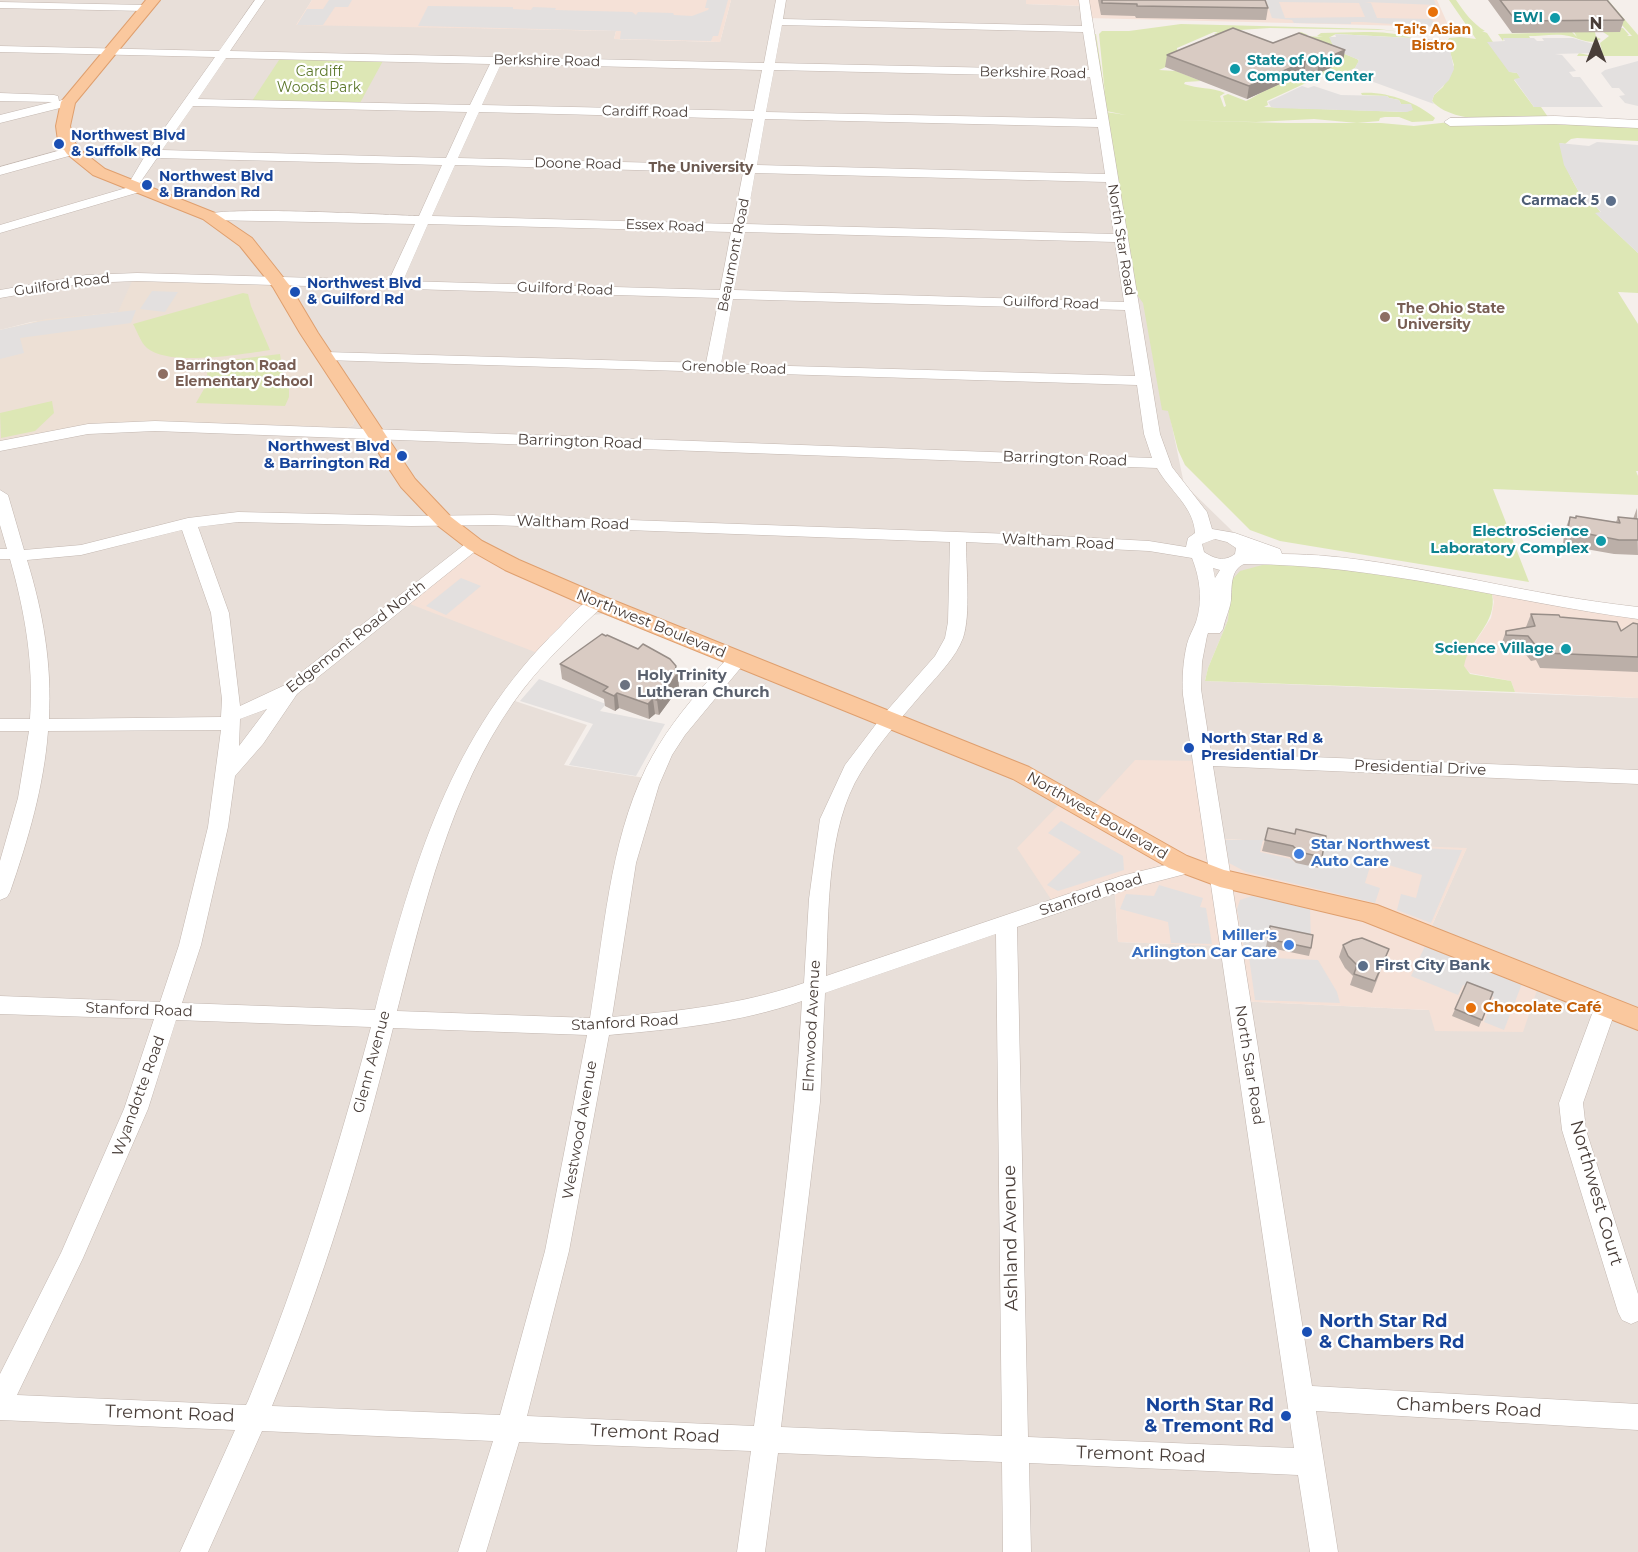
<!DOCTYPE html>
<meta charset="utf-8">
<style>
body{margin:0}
#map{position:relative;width:1638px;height:1552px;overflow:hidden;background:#f5efeb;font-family:Montserrat,sans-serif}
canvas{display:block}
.north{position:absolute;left:1566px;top:12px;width:60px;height:60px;-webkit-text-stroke:4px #fff;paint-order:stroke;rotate:0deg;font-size:16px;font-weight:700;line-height:24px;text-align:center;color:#493e39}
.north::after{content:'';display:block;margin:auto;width:21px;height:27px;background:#493e39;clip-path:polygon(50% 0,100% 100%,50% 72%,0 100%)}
</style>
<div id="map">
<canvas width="1638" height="1552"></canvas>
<div class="north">N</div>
</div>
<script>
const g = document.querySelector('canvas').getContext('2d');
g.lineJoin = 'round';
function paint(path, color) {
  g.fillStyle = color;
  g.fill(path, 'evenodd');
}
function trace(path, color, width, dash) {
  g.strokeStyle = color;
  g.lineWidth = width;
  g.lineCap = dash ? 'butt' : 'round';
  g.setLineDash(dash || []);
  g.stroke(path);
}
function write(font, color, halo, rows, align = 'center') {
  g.font = font + ' Montserrat,sans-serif';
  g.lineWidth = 4.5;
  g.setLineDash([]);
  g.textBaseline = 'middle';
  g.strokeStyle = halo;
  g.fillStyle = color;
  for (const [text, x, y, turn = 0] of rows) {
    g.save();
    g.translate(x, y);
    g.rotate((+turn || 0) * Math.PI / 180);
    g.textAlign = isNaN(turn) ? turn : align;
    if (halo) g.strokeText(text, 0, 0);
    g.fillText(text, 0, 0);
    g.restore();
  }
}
const residential = new Path2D(`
 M0,0H312L297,24L616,31L614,39L720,42L731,0H1026L1027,4L1085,6L1184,484L1266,564L1230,586L1228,620L1208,668L1205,681L1638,698V1552H0V442L103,423L152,422L326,427L343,430L353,425L355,419L270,284L118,312L31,322L0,330ZM603,614L722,661V668L645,778L564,765L587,725L515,701L548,657L592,615ZM1090,809L1217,839L1466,849L1429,932V1010L1237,1001L1228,946L1118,942L1115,894Z`);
const commercial = new Path2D(`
 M312,0H731L720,42L614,39L616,31L296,25Z
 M1026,0H1437L1449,27L1087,18L1084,6L1026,4Z
 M481,543L543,574L609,600L548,657L410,604Z
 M1492,594L1638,613V698L1515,692L1511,681L1470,673L1463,666L1466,656L1491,618L1494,602Z
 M1135,760L1205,761L1218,839L1467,848L1429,932L1541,978L1523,1032L1435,1031L1429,1010L1236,1001L1228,946L1118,942L1115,894L1110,883L1054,904L1017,848L1068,795L1090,809Z`);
const education = new Path2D(`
 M133,279L270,284L355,419L353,425L343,430L326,427L130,422L90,425L0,442V330L46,319L118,312Z`);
const green = new Path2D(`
 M1449,0H1456C1465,13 1472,23 1485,31H1482L1487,33L1493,42H1488L1511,72L1517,73L1521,78L1514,80L1534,107H1541L1548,117C1516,118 1455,127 1432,101L1434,95L1443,87L1454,65L1447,43L1449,38L1460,37L1476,39Z
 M1593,0H1608L1638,35V56H1577L1579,53L1588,55L1602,51L1600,43L1609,36L1603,32H1619L1617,28H1623L1629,35L1627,36H1632L1620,23Z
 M1181,24L1378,29L1437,36L1384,30L1270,28L1239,30L1221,37L1214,34L1218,32H1214L1177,48L1178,56L1175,63L1159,70L1176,71L1201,81L1185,82L1184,84C1198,89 1211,87 1225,93L1220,96L1224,107L1226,106L1223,96L1228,94L1246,101C1260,95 1284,74 1306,83L1267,101L1268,105L1264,107L1406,112L1411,104H1401L1399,100L1389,98L1387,96L1362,95L1361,93C1386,91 1416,102 1435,118L1433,121L1412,122L1399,117H1385L1380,118L1379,121L1357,123L1314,119L1256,122L1169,120L1285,123H1381L1414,126L1450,122L1638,126V141L1577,138L1571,139L1565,144L1560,143C1565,167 1573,186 1589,206L1595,205L1601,213H1596L1638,253V293L1618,292L1638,324V471H1636L1638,476V495L1493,489L1529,582L1280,541L1250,530L1185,465L1178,450L1168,411L1162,410L1143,303L1135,292L1106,112L1126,115L1106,111L1095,34H1096L1105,94L1099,34L1102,31H1129Z
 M1301,32L1308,35L1302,36L1323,37L1317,36L1321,33C1350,33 1385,29 1412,38L1336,34L1330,37L1335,50L1357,59L1359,61L1355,68L1345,73L1346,77C1337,80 1328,77 1319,74L1311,77H1295L1304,73H1319L1293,36Z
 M1572,32L1577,37L1574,32H1595L1596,37L1601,39C1590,46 1579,38 1569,36C1557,33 1541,36 1529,36L1530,38H1504L1503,41L1498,34Z
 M281,57L384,59L360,103L252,101Z
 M243,293L248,294L251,306L270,350C243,354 169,367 147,348C141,343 137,331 133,324Z
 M280,354L284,380H289V397L285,406L196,403L208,382L206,363Z
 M52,401L54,413L35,431L1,438L0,413Z
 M1266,564L1354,568L1492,594C1498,623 1469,639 1464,666L1470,674L1511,681L1515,692L1205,681L1208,668L1228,620L1231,581L1240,571Z`);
const parking = new Path2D(`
 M329,0H352L348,7H335L323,25H297L307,9H323Z
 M707,0H728L718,36H713L711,41L620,39L621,31L418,26L428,6L513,7V9L531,10L533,7L556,8L555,10L632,12L636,15L638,12L673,13L674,15L692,16L708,10L709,8H705Z
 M1266,0H1434L1436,5L1365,2L1371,3L1377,18L1431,19L1438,27L1362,22H1351V24L1294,23L1292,20L1272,18ZM1279,2L1359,3L1365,17L1285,18Z
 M1335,34L1448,40L1454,69L1449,80L1434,95L1432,101L1434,104L1346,72L1355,68L1359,60L1335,50L1329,37H1336Z
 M1503,38H1534L1537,41H1544L1542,38H1573L1600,46V51L1594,53L1555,54L1562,55L1576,71L1569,72L1573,77H1580L1603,107H1534L1514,79L1520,78L1517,73L1509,72L1487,42L1505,41Z
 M1638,61V106L1625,103L1619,96L1625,95L1619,88H1612L1601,73L1605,70Z
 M1302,86L1308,88L1314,86L1341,95L1387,96L1389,98L1399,100L1401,104H1411L1413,110L1407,112L1276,108L1271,107L1268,102Z
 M1597,142L1638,145V253L1595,213L1601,212L1595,206H1589L1581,196L1564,165L1559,143L1589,146Z
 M152,291L178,292L165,312L140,309Z
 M136,310L131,323L20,338L24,353L0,359V330L42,321Z
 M461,578L481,586L446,615L426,606Z
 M539,679L606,704L600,711L665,724L636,776L569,765L593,724L520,701Z
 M1061,821L1123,856L1124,870L1058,891L1047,885L1081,852L1048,833Z
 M1225,840H1263L1260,852L1291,859L1296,863L1323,843L1462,850L1431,923L1397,910L1401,894L1416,898L1422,875L1372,860L1365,883L1380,888L1375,903L1246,872L1229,863Z
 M1159,885L1203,898L1200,907L1206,908L1212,944L1171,943L1168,922L1120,909L1126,894L1154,896Z
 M1252,896L1310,907L1311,943L1269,934L1266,954H1245L1237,909L1240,900Z
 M1426,944L1523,981L1504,1030L1484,1022L1494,997L1463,985L1458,995L1411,976Z
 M1249,957L1318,960L1337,992L1340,1003L1255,1000Z`);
const minor = new Path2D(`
 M255,0H265L230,51L764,63L776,0H786L783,19L1082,26L1079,0H1089L1160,434L1172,467L1207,512L1212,529L1235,533L1280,549L1282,554C1347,554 1412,568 1476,580C1530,591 1584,601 1638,607V619C1505,601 1379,564 1244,564C1230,570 1232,587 1231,600C1230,609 1225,619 1223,629L1220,633H1208L1207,636L1202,662L1201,689L1211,753L1638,770V784L1213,766L1312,1386L1638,1404V1430L1316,1411L1338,1552H1310L1298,1475L1029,1463L1031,1552H1003L1002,1462L778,1453L765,1552H737L751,1451L519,1442L486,1552H458L493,1441L262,1431L208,1552H180L235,1430L0,1420V1374L61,1253L124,1109L154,1019L0,1014V996L160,1002L179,945L208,827L221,730L48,731C44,786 28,840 10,892L7,897L0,900V861L18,798L29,731H0V719H30C34,664 25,612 10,559H0V549H7L0,525V490L8,495L24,550L81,545L188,518L238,512L411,516L493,515L1039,535L1149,541L1186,547L1188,538L1195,533C1194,507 1169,490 1157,468L155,431L88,434L0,451V441L88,424L155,421L1152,458L1144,434L1137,385L325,360L318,356L325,352L706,363L719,298L137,281L86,283L0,298V290L86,275L137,273L389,280L415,224L209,220L202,216C213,205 391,215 419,216L442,165L157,158L139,184L144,188L143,191L0,233V225L126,188L146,154L215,57L0,52V46L219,51ZM782,25L1083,32L1089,70L775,63ZM226,58L490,64L470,105L198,99ZM501,64L762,70L754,111L482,105ZM774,70L1090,77L1097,119L766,112ZM193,106L467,112L446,158L162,150ZM479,112L753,119L744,165L458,158ZM765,119L1098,127L1105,174L757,165ZM455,165L743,173L733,224L432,216ZM755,173L1106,182L1114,234L746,224ZM428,224L731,232L720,290L403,281ZM745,232L1115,242L1124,302L734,290ZM733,299L1125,310L1135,376L721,364ZM238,522L411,526L493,525L950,542L948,622L945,638L935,656L883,715L845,765L820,819L809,899L804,983C740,1005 679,1011 612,1017L636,863L659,785L672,755L685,735L748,659L745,655C729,650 717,671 707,682C684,708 662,736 646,768C609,844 604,935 590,1018L397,1011C424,906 450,793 513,703C538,667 571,636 603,606L606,602L603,598C587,594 571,616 560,627C450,733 413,866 375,1010L182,1003L201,945L228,827L235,776L263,744L297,694L483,545L481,541H469L285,685L240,706L229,613L198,527ZM182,530L211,613L222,699L221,717L49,719C52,664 43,612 27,560L81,555ZM1215,539L1227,542L1236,548L1235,554C1224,562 1215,559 1204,552L1202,544ZM966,542L1149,551L1192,558C1200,578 1203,601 1196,622C1193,630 1189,636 1187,644C1183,661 1182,678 1183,695L1294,1448L1028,1437L1017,927L1131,888L1197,871L1200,866L1197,861L1190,859L1121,876L826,976C829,911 826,828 861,772C879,742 904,715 926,689C939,674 956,657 963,638C971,615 966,568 966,542ZM1213,568L1220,570L1215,578ZM267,709L239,746L240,719ZM996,934L1002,1436L781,1427L820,1102L825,993ZM802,1001C794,1144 774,1284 754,1426L527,1416L569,1251L609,1035C676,1029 739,1023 802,1001ZM176,1020L371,1027C337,1154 298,1280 248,1401L246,1405L17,1395L83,1258L148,1109ZM393,1028L587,1035L545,1251L500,1415L272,1406C323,1284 361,1156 393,1028Z
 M0,2L146,5L151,8L146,11L0,8Z
 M0,93L54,95L58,96L59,101L68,98L74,102L72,105L0,123V115L52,102L0,101Z
 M1555,116L1638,120V128L1555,124L1450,126L1444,122L1450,118Z
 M72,147L78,151L76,154L0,175V167Z
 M1606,997L1614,1000L1617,1006L1583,1103L1586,1130L1638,1294V1321L1631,1324L1622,1320L1618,1312L1562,1130L1559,1103L1595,1006L1598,1000Z`);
const major = new Path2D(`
 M146,0H160L75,103L70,126L74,141L78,148L105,169L215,213L252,238L290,286L318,333L415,479L451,517L482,541L519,560L605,597L1029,767L1187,856L1224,870L1377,905L1638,1008V1030L1363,921L1220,887L1169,868L1013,779L589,607L505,570L468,549L437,525L401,487L300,333L273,287L240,246L203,219L93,175L67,154L58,141L56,126L61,102Z`);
const wall = new Path2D(`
 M1098,0H1265L1268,8L1266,20L1136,18L1135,16L1101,15Z
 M1488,0H1607L1624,20L1620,32L1512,33Z
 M1273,43L1343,62L1317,74L1304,73L1247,99L1165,67L1167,55Z
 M1637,508L1638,555L1614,554L1563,545L1564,532L1570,517L1576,518V516L1616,522L1618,517L1633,519Z
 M1531,614L1560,617L1621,631L1638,624V672L1540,668L1536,660L1531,661L1523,651L1501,650V645L1506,631L1526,627Z
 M638,649L676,672L679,688L659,715L655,714L649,719L619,708L615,711L605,706L604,699L562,679L560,664Z
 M1268,828L1322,857L1319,868L1296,863L1290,857L1262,851Z
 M1270,926L1311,948L1309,956L1266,947Z
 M1343,945L1389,949L1372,993L1350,985L1353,976L1345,968L1339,957Z
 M1467,982L1493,992L1479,1027L1452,1016Z`);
const shadedWall = new Path2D(`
 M1345,50L1343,62L1317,74L1319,61Z
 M1306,61L1304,73L1247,99L1249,86Z
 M676,666V676L678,673L679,688L659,715L657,700Z
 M617,693L619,708L615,711L614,696Z
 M653,699L655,714L649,719L648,704Z`);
const building = new Path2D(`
 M1102,0H1265L1268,8L1137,6V4L1102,3Z
 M1500,0H1607L1624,20L1516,21Z
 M1233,28L1273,43L1299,33L1345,50L1319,61H1306L1249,86L1167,55Z
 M1576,516L1620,523L1618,517L1638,519V540H1619L1568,530L1570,517L1576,518Z
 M1531,614L1559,615L1560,617L1617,622L1621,631L1633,623L1638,624V657L1545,653L1542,645L1536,646L1528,636L1506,635V631L1535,626Z
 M602,634L606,636L607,635L638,649L643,644L670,659L676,666L675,672L678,673L657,700L653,699L648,704L617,693L614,696L603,691L608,687L560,664Z
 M1268,828L1295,834L1296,829L1326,836L1322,857L1299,852L1293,846L1265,840Z
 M1270,926L1313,935L1311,948L1268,939Z
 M1362,938L1389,949L1375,981L1354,974L1357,965L1348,956L1343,945L1353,940Z
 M1467,982L1493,992L1482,1020L1455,1009Z`);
const markers = [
 [1433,12,6,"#e8710a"],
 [1555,18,6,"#0f9aa8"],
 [1235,69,6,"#0f9aa8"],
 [59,144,6,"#1a4fb4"],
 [147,185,6,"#1a4fb4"],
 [1611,201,6,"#5c6f8a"],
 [295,292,6,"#1a4fb4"],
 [1385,317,6,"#8d6e63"],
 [163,374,6,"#8d6e63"],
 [402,456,6,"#1a4fb4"],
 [1601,541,6,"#0f9aa8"],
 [1566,649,6,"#0f9aa8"],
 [625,685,6,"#6b7280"],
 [1189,748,6,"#1a4fb4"],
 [1299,854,6,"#3f7fe0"],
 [1289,945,6,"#3f7fe0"],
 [1363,966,6,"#5c6f8a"],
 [1471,1008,6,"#e8710a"],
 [1307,1332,6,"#1a4fb4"],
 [1286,1416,6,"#1a4fb4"]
];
const farCulturenames = [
 ["EWI",1543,18],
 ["State of Ohio",1247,61,"left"],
 ["Computer Center",1247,77,"left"]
];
const farFoodnames = [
 ["Tai's Asian",1433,30],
 ["Bistro",1433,46]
];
const farStreetnames = [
 ["Berkshire Road",547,61,1],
 ["Berkshire Road",1033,73,1],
 ["Cardiff Road",645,112,1],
 ["Doone Road",578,164,1],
 ["Essex Road",665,226,2],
 ["North Star Road",1121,240,81],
 ["Beaumont Road",734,255,-79],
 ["Guilford Road",62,285,-8],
 ["Guilford Road",565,289,2],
 ["Guilford Road",1051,303,2],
 ["Grenoble Road",734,368,2]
];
const farParknames = [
 ["Cardiff",319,72],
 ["Woods Park",319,88]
];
const farTransitnames = [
 ["Northwest Blvd",71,136],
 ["& Suffolk Rd",71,152],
 ["Northwest Blvd",159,177],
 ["& Brandon Rd",159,193],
 ["Northwest Blvd",307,284],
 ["& Guilford Rd",307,300]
];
const farNeighbourhoodnames = [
 ["The University",701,168]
];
const farServicenames = [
 ["Carmack 5",1599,201]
];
const farEducationnames = [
 ["The Ohio State",1397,309],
 ["University",1397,325],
 ["Barrington Road",175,366],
 ["Elementary School",175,382]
];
const streetNames = [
 ["Barrington Road",580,442,2],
 ["Barrington Road",1065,459,2],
 ["Waltham Road",573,523,2],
 ["Waltham Road",1058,542,3],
 ["Northwest Boulevard",651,624,22],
 ["Edgemont Road North",356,637,-38],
 ["Presidential Drive",1420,768,2],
 ["Northwest Boulevard",1097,816,30],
 ["Stanford Road",1091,895,-18],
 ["Stanford Road",139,1010,2],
 ["Stanford Road",625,1023,-3],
 ["Elmwood Avenue",812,1026,-87],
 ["Glenn Avenue",372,1062,-75],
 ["North Star Road",1249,1065,81],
 ["Wyandotte Road",139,1096,-70],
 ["Westwood Avenue",580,1130,-80]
];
const transitNames = [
 ["Northwest Blvd",390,447],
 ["& Barrington Rd",390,464],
 ["North Star Rd &",1201,739,"left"],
 ["Presidential Dr",1201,756,"left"]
];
const cultureNames = [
 ["ElectroScience",1589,532],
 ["Laboratory Complex",1589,549],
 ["Science Village",1554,649]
];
const worshipNames = [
 ["Holy Trinity",637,676],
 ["Lutheran Church",637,693]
];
const shopNames = [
 ["Star Northwest",1311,845],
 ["Auto Care",1311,862],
 ["Miller's",1277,936,"right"],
 ["Arlington Car Care",1277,953,"right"]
];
const serviceNames = [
 ["First City Bank",1375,966]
];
const foodNames = [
 ["Chocolate Café",1483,1008]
];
const nearStreetnames = [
 ["Northwest Court",1596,1193,74],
 ["Ashland Avenue",1011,1238,-91],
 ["Chambers Road",1469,1408,3],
 ["Tremont Road",170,1414,2],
 ["Tremont Road",655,1434,3],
 ["Tremont Road",1141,1455,2]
];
const nearTransitnames = [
 ["North Star Rd",1319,1322],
 ["& Chambers Rd",1319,1343],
 ["North Star Rd",1274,1406,"right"],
 ["& Tremont Rd",1274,1427,"right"]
];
paint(residential, '#e8dfd9');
paint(commercial, '#f5e1d7');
paint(education, '#ede0d5');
paint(green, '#dde7b5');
paint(parking, '#e3e0df');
trace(minor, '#c3b7b0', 1);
trace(major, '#df9f6e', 2);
paint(minor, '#fff');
paint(major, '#fac89e');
paint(wall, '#bbafa8');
paint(shadedWall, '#988e88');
paint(building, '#d9cbc3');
trace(building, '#988e88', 1.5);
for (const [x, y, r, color] of markers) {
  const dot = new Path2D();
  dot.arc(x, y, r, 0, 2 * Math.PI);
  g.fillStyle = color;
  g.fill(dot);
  trace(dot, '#fff', 2);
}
write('bold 14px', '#0d838f', '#fff', farCulturenames, 'right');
write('bold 14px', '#c56008', '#fff', farFoodnames);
write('14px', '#493e39', '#fff', farStreetnames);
write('14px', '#5e792d', '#fff', farParknames);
write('bold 14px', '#164399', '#fff', farTransitnames, 'left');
write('bold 14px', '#6b5950', '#fff', farNeighbourhoodnames);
write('bold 14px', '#4e5e75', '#fff', farServicenames, 'right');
write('bold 14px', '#785e54', '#fff', farEducationnames, 'left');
write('15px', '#493e39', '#fff', streetNames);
write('bold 15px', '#164399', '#fff', transitNames, 'right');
write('bold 15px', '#0d838f', '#fff', cultureNames, 'right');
write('bold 15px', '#5b616d', '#fff', worshipNames, 'left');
write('bold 15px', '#366cbe', '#fff', shopNames, 'left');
write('bold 15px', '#4e5e75', '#fff', serviceNames, 'left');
write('bold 15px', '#c56008', '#fff', foodNames, 'left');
write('18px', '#493e39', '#fff', nearStreetnames);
write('bold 18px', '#164399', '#fff', nearTransitnames, 'left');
</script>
